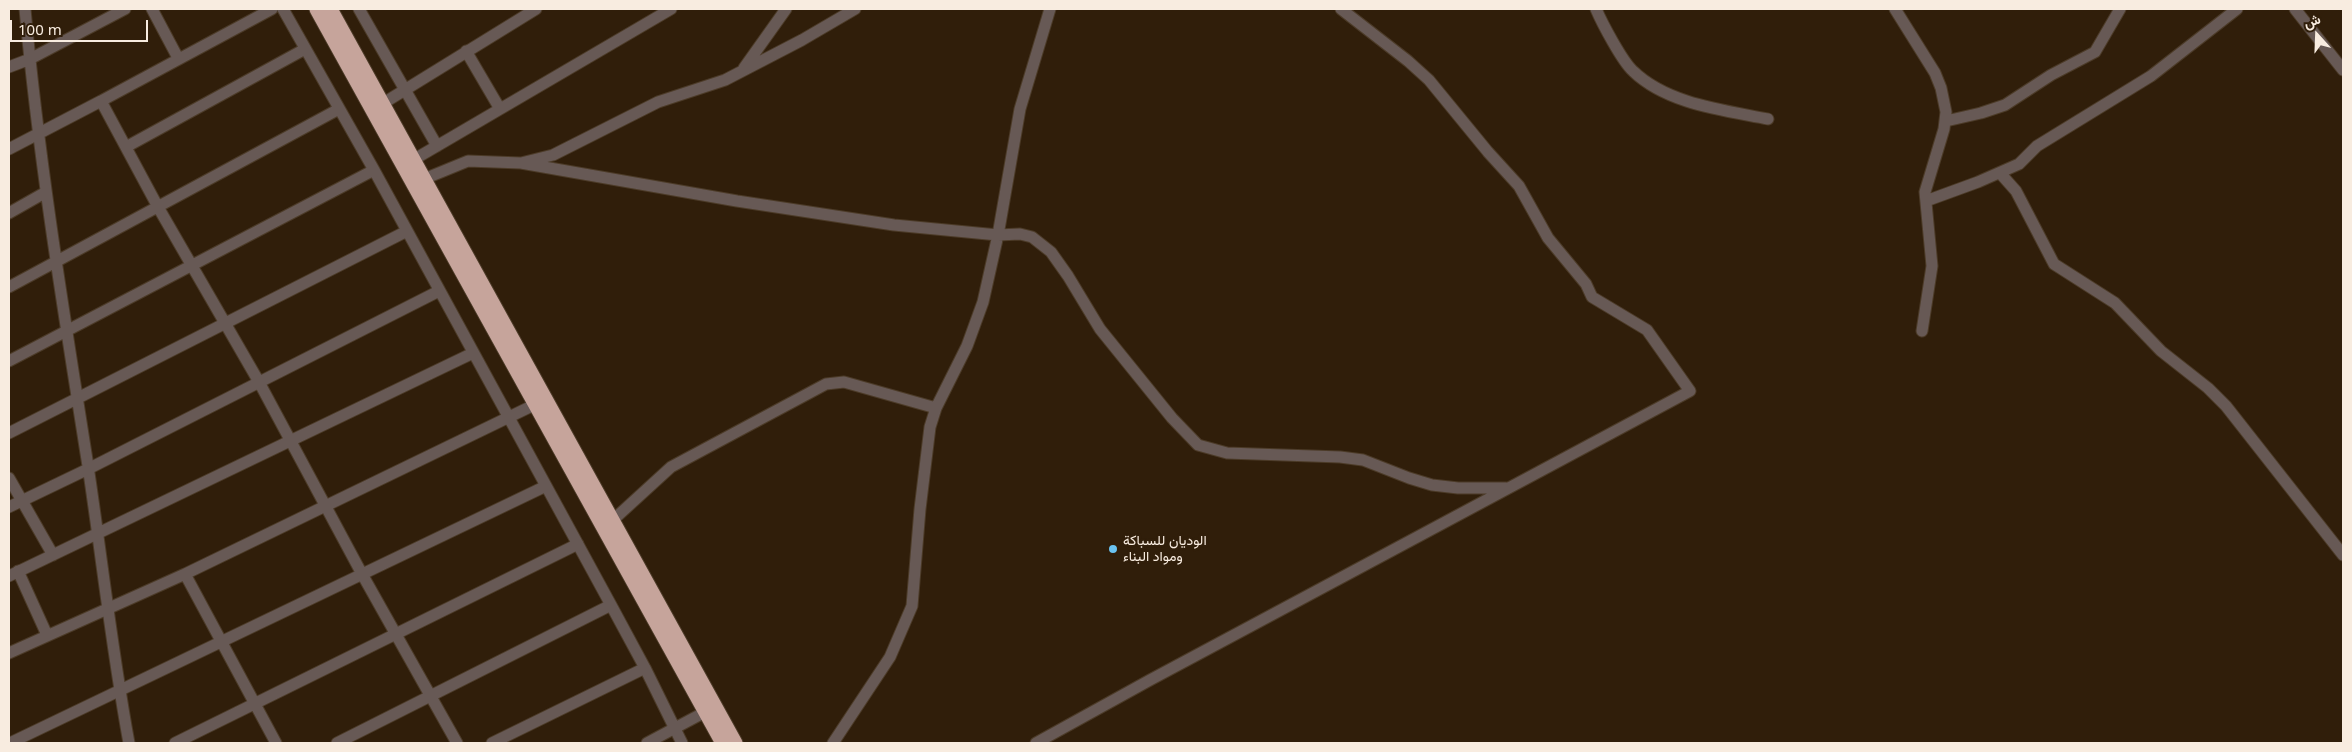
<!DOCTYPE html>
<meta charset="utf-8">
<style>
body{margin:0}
#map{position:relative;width:2352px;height:752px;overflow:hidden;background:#301e0a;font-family:"Noto Sans",Vazirmatn,sans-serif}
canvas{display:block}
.frame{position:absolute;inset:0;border:10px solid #f8ece0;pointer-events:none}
.north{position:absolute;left:2292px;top:10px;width:50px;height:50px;-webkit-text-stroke:4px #301e0a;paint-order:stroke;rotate:340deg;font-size:14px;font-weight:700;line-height:20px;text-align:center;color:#f8ece0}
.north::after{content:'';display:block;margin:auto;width:18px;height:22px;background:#f8ece0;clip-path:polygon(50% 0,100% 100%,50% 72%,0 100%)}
.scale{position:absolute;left:10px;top:20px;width:138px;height:22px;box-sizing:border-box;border:2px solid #f8ece0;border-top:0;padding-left:6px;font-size:15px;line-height:18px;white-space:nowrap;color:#f8ece0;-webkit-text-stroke:4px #301e0a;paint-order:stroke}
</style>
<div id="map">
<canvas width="2352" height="752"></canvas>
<div class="frame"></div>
<div class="north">ش</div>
<div class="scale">100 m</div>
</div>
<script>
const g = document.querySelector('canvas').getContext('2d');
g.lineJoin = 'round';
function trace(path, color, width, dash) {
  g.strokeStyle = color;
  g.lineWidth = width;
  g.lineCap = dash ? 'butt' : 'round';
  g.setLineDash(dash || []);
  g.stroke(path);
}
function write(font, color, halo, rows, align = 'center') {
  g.font = font + ' "Noto Sans",Vazirmatn,sans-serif';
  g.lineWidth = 5;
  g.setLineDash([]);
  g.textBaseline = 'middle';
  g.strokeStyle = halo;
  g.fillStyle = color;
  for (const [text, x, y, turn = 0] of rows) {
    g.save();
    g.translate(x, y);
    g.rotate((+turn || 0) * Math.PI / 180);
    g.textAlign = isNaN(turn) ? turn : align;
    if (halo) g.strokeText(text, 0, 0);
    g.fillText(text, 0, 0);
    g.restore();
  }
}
const street = new Path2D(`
 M25,9C39,162 64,314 88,466C102,559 112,651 129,743
 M152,9L178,58
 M283,9L374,170L611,605L645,668L682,743
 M359,9L437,146
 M1596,9C1602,23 1622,61 1633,71C1667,104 1723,110 1768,119
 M1895,9L1935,73L1941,88L1946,112L1944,129L1925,192L1932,266L1922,331
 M2295,9L2343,70
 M466,51L500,109
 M9,67L30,59L125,9
 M744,68L786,9
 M101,101L272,9
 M382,104L536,9
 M1946,121L1981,113L2005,105L2051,75L2095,52L2120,9
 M126,147L305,49
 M9,149L101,101L158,207L259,382L362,574L457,743
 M413,160L671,9
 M521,163L737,201L894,225L998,235L1020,234L1032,237L1051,252L1068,276L1100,329L1172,418L1198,445L1227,453L1340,457L1363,460L1409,478L1432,485L1458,488H1506
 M2000,173L2016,191L2054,264L2115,303L2161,351L2208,388L2226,406L2343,555
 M424,179L468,161L521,163L553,155L658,102L725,80L802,40L855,9
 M1926,201L1978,182L2019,164L2037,146L2151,76L2237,9
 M9,213L46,192
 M9,287L339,109
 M9,361L374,170
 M9,433L407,231
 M9,478L53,555
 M9,507L88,469L439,291
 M613,520L671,467L826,384L844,382L936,408
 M18,571L47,635
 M185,574L276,743
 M9,576L473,353
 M9,653L185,574L536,404
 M10,743L546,486
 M175,743L578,544
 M337,743L611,605
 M492,743L645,668
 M647,743L705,712
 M833,743L890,657L912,606L920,509L930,427L936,408L967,346L983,302L998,235L1020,109L1050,9
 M1036,743L1150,680L1690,391L1647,330L1592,297L1586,284L1548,238L1519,186L1488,152L1429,80L1408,61L1341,9`);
const highway = new Path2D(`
 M317,9L723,743
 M330,9L735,743`);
const markers = [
 [1113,549,5,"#6ac3f1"]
];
const poiNames = [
 ["الوديان للسباكة",1123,541],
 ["ومواد البناء",1123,557]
];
trace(street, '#4c3b28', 13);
trace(highway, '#4c3b28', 17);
trace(street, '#675955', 11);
trace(highway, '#c6a49b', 15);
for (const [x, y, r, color] of markers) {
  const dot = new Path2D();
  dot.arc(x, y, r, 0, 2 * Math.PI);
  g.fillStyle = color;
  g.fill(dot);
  trace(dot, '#301e0a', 2);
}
write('14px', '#f8ece0', '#301e0a', poiNames, 'left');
</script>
